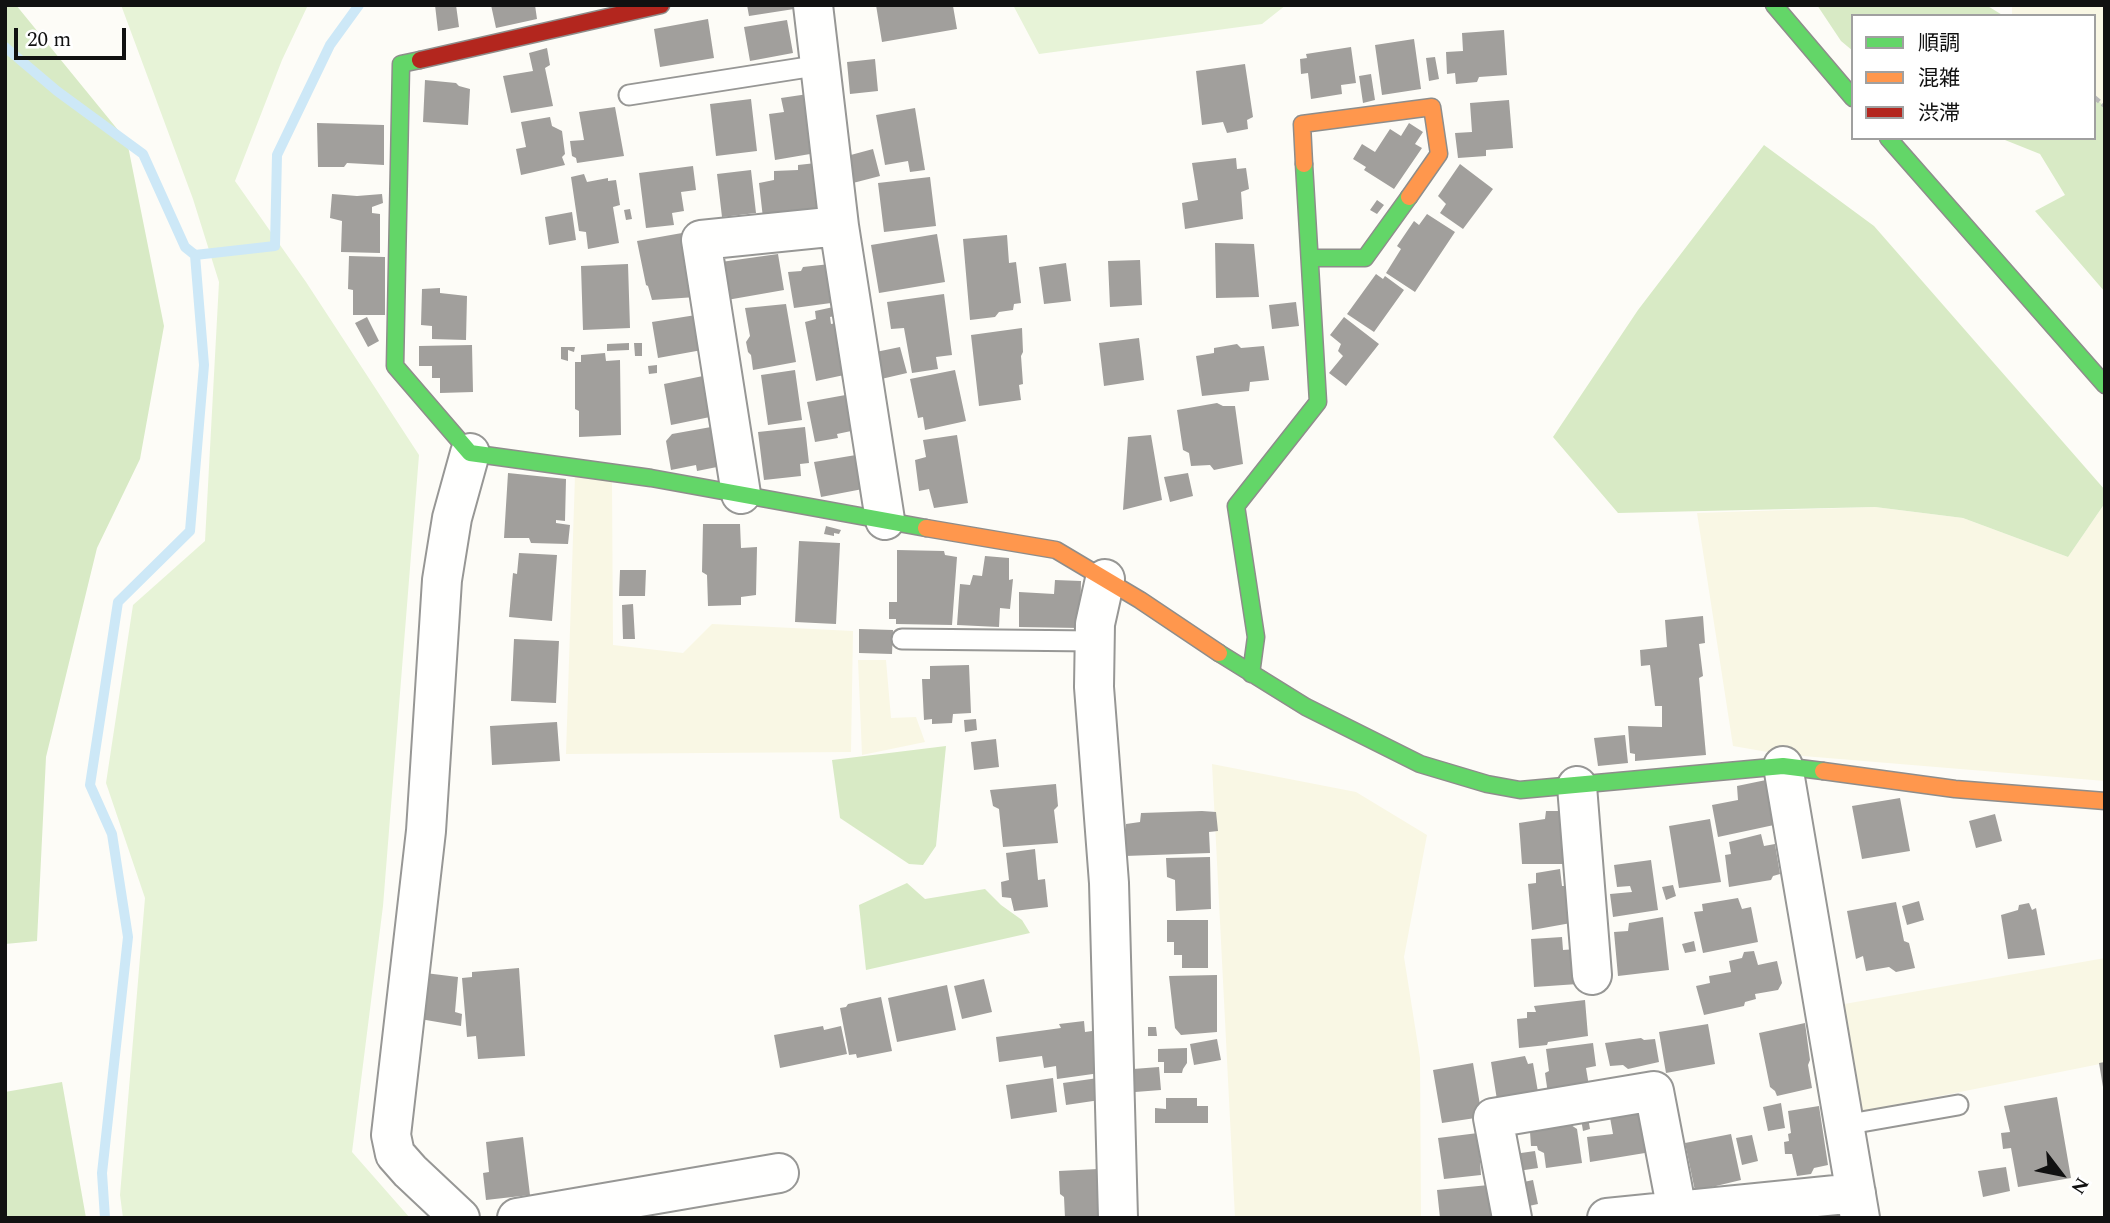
<!DOCTYPE html>
<meta charset="utf-8">
<style>
body{margin:0}
#map{position:relative;width:2110px;height:1223px;overflow:hidden;background:#fdfcf7;font-family:Spectral,"Noto Sans JP",serif}
canvas{display:block}
.frame{position:absolute;inset:0;border:7px solid #111;pointer-events:none}
.legend{position:absolute;left:1851px;top:14px;width:245px;height:126px;box-sizing:border-box;background:#fff;border:2px solid #a0a0a0;margin:0;padding:9px 12px;list-style:none;font-size:21px;color:#111}
.legend li{display:flex;align-items:center;gap:14px;height:35px}
.legend b{width:35px;border:2px solid #a0a0a0}
.north{position:absolute;left:2026px;top:1139px;width:70px;height:70px;-webkit-text-stroke:5px #fff;paint-order:stroke;rotate:122deg;font-size:19px;font-weight:700;line-height:28px;text-align:center;color:#111}
.north::after{content:'';display:block;margin:auto;width:24px;height:32px;background:#111;clip-path:polygon(50% 0,100% 100%,50% 72%,0 100%)}
.scale{position:absolute;left:14px;top:28px;width:112px;height:32px;box-sizing:border-box;border:4px solid #111;border-top:0;padding-left:9px;font-size:21px;line-height:24px;white-space:nowrap;color:#111;-webkit-text-stroke:5px #fff;paint-order:stroke}
</style>
<div id="map">
<canvas width="2110" height="1223"></canvas>
<div class="frame"></div>
<ul class="legend">
<li><b style="height:9px;background:#63d668"></b>順調</li>
<li><b style="height:9px;background:#ff974d"></b>混雑</li>
<li><b style="height:9px;background:#b3261e"></b>渋滞</li>
</ul>
<div class="north">N</div>
<div class="scale">20 m</div>
</div>
<script>
const g = document.querySelector('canvas').getContext('2d');
g.lineJoin = 'round';
function paint(path, color) {
  g.fillStyle = color;
  g.fill(path, 'evenodd');
}
function trace(path, color, width, dash) {
  g.strokeStyle = color;
  g.lineWidth = width;
  g.lineCap = dash ? 'butt' : 'round';
  g.setLineDash(dash || []);
  g.stroke(path);
}
const farmland = new Path2D(`
 M2012,5H2105V107L2094,97V16H2012Z
 M575,475L612,482L613,645L683,653L712,624L853,631L851,752L566,754Z
 M2105,503V781L1779,754L1733,746L1697,513L1875,507L1963,518L2068,557Z
 M858,660H886L891,718L916,717L925,742L862,755Z
 M1212,764L1356,792L1427,835L1404,957L1420,1058L1421,1218H1235Z
 M2105,958V1063L1860,1112L1833,1006Z`);
const green = new Path2D(`
 M121,5H308L282,60L235,181L306,282L419,455L383,906L352,1152L410,1218H123L120,1195L145,898L106,783L133,605L205,541L219,282L193,199Z
 M1013,5H1286L1262,24L1039,54Z`);
const forest = new Path2D(`
 M5,5H16L127,141L164,326L140,459L97,548L46,757L37,941L5,944Z
 M1817,5H1986L2004,16H1853V51L1841,41Z
 M2094,97L2105,107V292L2035,211L2065,195L2040,154L2000,138H2094Z
 M1764,145L1874,226L2105,490V503L2068,557L1963,518L1875,507L1618,513L1553,437L1638,310Z
 M946,746L936,846L923,865L909,864L840,818L832,760Z
 M907,883L925,899L985,889L1001,905L1022,920L1030,933L866,970L859,905Z
 M62,1082L86,1218H5V1092Z`);
const stream = new Path2D(`
 M5,47L57,91L143,154L185,247L195,255L275,246L277,155L330,45L359,5
 M105,1218L102,1173L128,937L112,834L90,785L118,602L190,531L204,365L195,255`);
const building = new Path2D(`
 M435,5H456L459,27L438,31Z
 M491,5H535L537,19L496,28Z
 M747,5H794V9L749,16Z
 M876,5L953,6L957,29L882,42Z
 M708,19L714,58L660,67L654,29Z
 M787,20L793,53L750,61L744,27Z
 M1504,30L1507,75L1479,77L1477,82L1456,84L1455,73L1447,74L1446,52L1463,51L1462,33Z
 M1414,39L1421,89L1382,95L1375,45Z
 M1351,47L1356,83L1341,85L1342,94L1311,99L1308,73L1301,74L1300,59L1307,58L1306,54Z
 M547,48L550,65L545,68L553,106L511,113L503,76L533,71L529,53Z
 M1435,57L1439,79L1429,81L1426,58Z
 M875,59L878,91L850,94L847,62Z
 M1245,64L1253,117L1247,120L1248,129L1227,133L1223,122L1202,125L1196,71Z
 M1371,74L1375,100L1363,103L1359,76Z
 M425,80L456,83L459,86L470,89L468,125L423,122Z
 M808,94L816,153L775,160L769,114L784,112L781,98Z
 M751,99L757,151L716,156L710,104Z
 M1509,100L1513,148L1486,150V156L1458,158L1455,133L1472,132L1470,103Z
 M615,107L624,156L577,163L576,158L572,156L570,141L584,140L579,112Z
 M915,108L925,170L910,172L908,161L885,165L876,115Z
 M550,117L552,126L562,131L565,154L562,157L565,165L521,175L516,149L526,147L521,122Z
 M317,123L384,125V165L347,163L344,167H318Z
 M1409,123L1423,132L1415,144L1422,148L1394,189L1364,170L1366,167L1353,159L1362,144L1375,152L1390,129L1401,136Z
 M873,149L880,176L853,183L847,156Z
 M1236,158L1237,169L1246,168L1249,189L1241,192L1243,219L1185,229L1182,203L1198,200L1192,163Z
 M816,163L820,210L763,218L759,183L774,180V171L798,170V165Z
 M1460,164L1493,189L1463,229L1440,213L1446,204L1438,196Z
 M693,166L696,190L681,192L684,211L672,213L674,225L646,228L639,173Z
 M751,170L756,213L722,217L717,174Z
 M584,174L587,182L608,178V181L616,180L620,205L613,207L619,243L588,249L586,232L579,231L571,177Z
 M930,177L936,226L884,232L878,183Z
 M332,194L357,196L382,194L383,203L372,207V213L380,214V253L341,252L342,221L330,218Z
 M1377,200L1384,205L1377,214L1370,210Z
 M630,209L632,219L626,220L624,210Z
 M572,212L576,240L549,245L545,217Z
 M1427,214L1455,232L1415,292L1386,273L1401,249L1397,246L1414,221L1419,225Z
 M682,233L696,297L652,300L648,286L646,285L637,241Z
 M937,234L945,282L879,293L871,245Z
 M1007,235L1009,263L1016,262L1021,303L1014,304L1013,310L999,312L995,317L970,320L963,239Z
 M1215,243L1254,244L1259,297L1216,298Z
 M778,254L784,290L727,300L721,262Z
 M349,256L385,257V315H353V290L348,289Z
 M1140,260L1142,305L1110,307L1108,261Z
 M1066,263L1071,301L1044,304L1039,267Z
 M628,264L630,328L583,330L581,266Z
 M830,264L831,303L794,308L788,272L801,271L803,267Z
 M1376,274L1383,279L1385,276L1404,290L1374,332L1347,314Z
 M440,288V293L467,296L466,340L432,339V326L421,325L422,289Z
 M944,294L952,355L936,357L938,369L912,373L904,328L891,329L887,302Z
 M1296,302L1299,326L1272,329L1269,305Z
 M786,304L796,362L753,370L751,355L748,352L746,342L750,336L745,308Z
 M838,306L840,315L830,317L831,324L840,322L849,374L816,381L805,322L816,319L815,311Z
 M696,315L702,350L658,358L652,322Z
 M367,317L379,341L368,347L355,323Z
 M1344,317L1379,344L1346,386L1329,373L1343,356L1338,351L1341,344L1330,335Z
 M1022,328L1023,352L1021,356L1023,384L1019,385L1021,400L979,406L971,335Z
 M1139,338L1144,380L1104,386L1099,343Z
 M629,343V350L607,351V344Z
 M634,343H642V356H635Z
 M1237,344L1241,348L1264,346L1269,380L1250,382L1249,391L1202,396L1196,356L1214,353V348Z
 M472,345L473,392L440,393V378H432V366H419V346Z
 M561,347H575L574,352L568,350V361L561,359Z
 M900,347L907,373L877,380L871,353Z
 M605,353L606,361L620,360L621,435L579,437V411L575,409V362H581V355Z
 M657,365V373L649,374L648,366Z
 M795,370L802,420L768,425L761,375Z
 M955,370L966,421L925,430L923,417L918,418L910,379Z
 M703,376L710,417L671,425L664,384Z
 M851,394L856,430L837,434L838,438L815,442L807,402Z
 M1217,403L1223,406H1235L1243,464L1214,470L1210,465L1191,466L1189,453L1183,450L1177,410Z
 M711,427L722,466L697,471L696,465L671,470L666,441L672,434Z
 M805,427L809,463L800,464L801,476L764,480L758,432Z
 M957,435L968,503L934,508L929,489L919,491L915,460L926,457L923,440Z
 M1151,435L1162,500L1123,510L1128,437Z
 M862,454L868,488L821,497L814,462Z
 M508,473L566,479L565,521L556,520V523L570,525L568,544L531,543L529,538H504Z
 M1188,473L1193,496L1170,502L1164,477Z
 M703,524H740L741,548L757,547L756,595L741,597V605L708,606L707,575L702,572Z
 M826,526L841,530L839,534L834,533V536L824,534Z
 M799,541L840,543L836,624L795,622Z
 M897,550L944,551L945,555L957,557L952,625L896,624V619H889V602H897Z
 M519,553L557,555L552,621L509,617L513,573L517,574Z
 M985,556L1009,558V580L1013,579L1010,609L1000,608L999,627L957,625L960,584L970,585L973,575L982,576Z
 M620,570H646L645,596H619Z
 M1055,580L1081,581L1080,628L1019,627V592L1054,594Z
 M633,604L635,639H623L622,605Z
 M1703,616L1705,643L1699,644L1703,676L1699,678L1706,755L1635,761V754L1630,753L1628,726L1662,727V706H1655L1650,665L1641,666L1640,650L1667,647L1665,620Z
 M859,629L893,630L892,654L859,653Z
 M514,639L559,641L556,703L511,701Z
 M969,665L971,713L953,714L952,723L932,724V719L924,720L922,679H930V666Z
 M976,719L977,730L965,732L964,720Z
 M557,722L560,761L492,765L490,726Z
 M1625,735L1628,763L1598,766L1594,738Z
 M996,739L999,767L974,770L971,742Z
 M1766,780L1774,825L1718,837L1712,805L1738,800L1737,786Z
 M1056,784L1058,806L1054,810L1058,843L1003,847L999,809L993,806L990,790Z
 M1900,798L1910,851L1862,859L1852,806Z
 M1202,811L1216,812L1218,831L1209,832L1210,853L1125,856L1126,824L1140,822L1141,813Z
 M1546,811H1561L1567,864H1522L1519,823L1545,819Z
 M1995,814L2002,841L1976,848L1969,821Z
 M1710,819L1721,882L1679,888L1669,826Z
 M1761,834L1764,846L1775,844L1780,874L1773,876L1771,880L1729,887L1725,855L1731,854L1729,842Z
 M1035,849L1038,880L1045,879L1048,907L1014,911L1011,898L1002,897L1001,882L1009,880L1006,853Z
 M1210,857L1211,909L1176,911L1175,880L1167,877L1166,858Z
 M1651,860L1658,910L1613,917L1610,894L1632,892L1630,886L1617,887L1614,865Z
 M1560,869L1562,886H1570L1571,923L1532,930L1528,884L1536,883V873Z
 M1673,885L1676,896L1666,900L1662,887Z
 M1738,898L1742,909L1751,907L1758,942L1703,953L1694,912L1703,911L1702,904Z
 M1919,901L1924,920L1907,925L1902,906Z
 M1896,902L1904,941L1909,943L1915,968L1896,972L1889,967L1866,971L1863,956L1856,959L1847,911Z
 M2029,903L2032,910L2036,908L2045,955L2008,959L2001,915L2018,910L2019,905Z
 M1663,917L1669,970L1618,976L1614,932L1628,931L1629,923Z
 M1167,920H1208V968H1182V955H1174V942H1167Z
 M1562,937L1563,950L1576,949L1578,984L1534,987L1531,939Z
 M1694,941L1696,951L1685,953L1682,944Z
 M1754,951L1758,965L1777,961L1782,983L1778,990L1755,994L1756,999L1745,1002L1744,1006L1704,1015L1696,986L1710,983L1709,976L1731,972L1729,961L1742,958L1744,952Z
 M519,968L525,1056L478,1059L476,1036L467,1037L462,978L472,977V972Z
 M425,973L458,977L455,1012L462,1014L461,1026L420,1019Z
 M1217,975V1032L1181,1035L1175,1028L1169,976Z
 M984,979L992,1012L962,1019L954,986Z
 M947,985L956,1030L897,1042L888,998Z
 M881,997L892,1051L857,1058L856,1054L849,1055L840,1008L846,1007L848,1004Z
 M1585,1000L1588,1036L1548,1042L1547,1045L1519,1048L1517,1019L1527,1018V1012H1536L1534,1006Z
 M1084,1021L1085,1032L1099,1030L1100,1073L1057,1079L1056,1066L1044,1068L1042,1056L999,1062L996,1037L1061,1028L1059,1024Z
 M1805,1023L1810,1060L1808,1065L1812,1088L1777,1096L1775,1091L1770,1087L1759,1033Z
 M1708,1024L1715,1064L1666,1073L1659,1032Z
 M823,1026L824,1030L841,1026L847,1054L780,1068L774,1035Z
 M1148,1027H1156L1157,1036H1148Z
 M1641,1038L1644,1040L1655,1039L1659,1062L1628,1069L1623,1065L1610,1066L1605,1043Z
 M1217,1039L1221,1060L1194,1065L1190,1044Z
 M1593,1043L1596,1066L1586,1068L1589,1086L1548,1094L1545,1073L1549,1071L1546,1049Z
 M1187,1048V1063L1183,1069L1182,1073H1164V1062H1158V1049Z
 M1525,1056L1528,1064L1533,1063L1538,1092L1497,1100L1491,1062Z
 M2105,1062V1087H2103L2099,1063Z
 M1473,1063L1482,1117L1442,1123L1433,1070Z
 M1159,1067L1161,1090L1135,1092L1133,1069Z
 M1053,1078L1057,1112L1011,1119L1006,1085Z
 M1098,1078L1100,1100L1066,1105L1063,1083Z
 M2057,1097L2071,1178L2018,1187L2011,1148L2003,1149L2001,1133L2010,1132L2004,1106Z
 M1166,1098H1197V1106H1208V1123H1155V1108L1166,1109Z
 M1781,1103L1785,1128L1768,1131L1763,1107Z
 M1819,1106L1828,1165L1814,1168L1811,1174L1797,1176L1792,1154H1785L1784,1142L1789,1141L1788,1134L1791,1133L1788,1111Z
 M1643,1110L1651,1152L1590,1162L1587,1137L1613,1134L1609,1112Z
 M1588,1118L1590,1129L1583,1131L1581,1119Z
 M1571,1125L1577,1129L1582,1163L1546,1168L1544,1153L1538,1150L1537,1146H1531L1530,1132Z
 M1478,1133L1481,1175L1444,1179L1438,1138Z
 M1731,1134L1741,1180L1695,1191L1685,1143Z
 M1752,1135L1758,1161L1742,1165L1736,1138Z
 M523,1137L530,1195L486,1200L483,1173L489,1172L486,1142Z
 M1535,1151L1538,1168L1518,1171L1514,1154Z
 M2006,1167L2010,1191L1983,1197L1978,1171Z
 M1098,1169L1100,1218H1065L1064,1197L1060,1194L1059,1171Z
 M1533,1180L1538,1204L1524,1207L1519,1183Z
 M1489,1185L1492,1218H1440L1437,1190Z`);
const path = new Path2D(`
 M2094,97L2105,106`);
const lane = new Path2D(`
 M629,95L821,65
 M902,639L1095,641
 M1844,1125L1958,1105`);
const street = new Path2D(`
 M813,5L839,226L885,520
 M741,494L701,240L839,226
 M1105,579L1095,624L1094,687L1109,883L1118,1218
 M1783,766L1860,1218
 M1577,786L1592,975
 M460,1218L410,1171L395,1154L391,1135L426,831L442,580L452,518L470,453
 M517,1218L779,1173
 M1512,1218L1493,1118L1654,1091L1677,1211
 M1607,1218L1856,1193`);
const fast = new Path2D(`
 M1774,5L1853,98
 M420,60L401,64L395,366L470,453L651,478L926,528
 M1888,138L2105,385
 M1310,258H1365L1409,197
 M1219,653L1306,707L1420,764L1487,784L1520,790L1783,766L1823,771
 M1251,674L1256,637L1236,506L1318,402L1304,164`);
const slow = new Path2D(`
 M1304,164L1302,124L1432,107L1439,154L1409,197
 M926,528L1056,550L1140,600L1219,653
 M1823,771L1955,789L2105,801`);
const jam = new Path2D(`
 M420,60L661,5`);
paint(farmland, '#f9f7e4');
paint(green, '#e7f3d7');
paint(forest, '#d8eac5');
trace(stream, '#cde8f7', 10);
paint(building, '#a19f9c');
trace(lane, '#979795', 23);
trace(street, '#979795', 42);
trace(fast, '#8e8d8b', 19);
trace(slow, '#8e8d8b', 19);
trace(jam, '#8e8d8b', 19);
trace(path, '#b9b9b8', 4.5, [7, 3.5]);
trace(lane, '#fffffe', 19);
trace(street, '#fffffe', 38);
trace(fast, '#63d668', 16);
trace(slow, '#ff974d', 16);
trace(jam, '#b3261e', 16);
</script>
